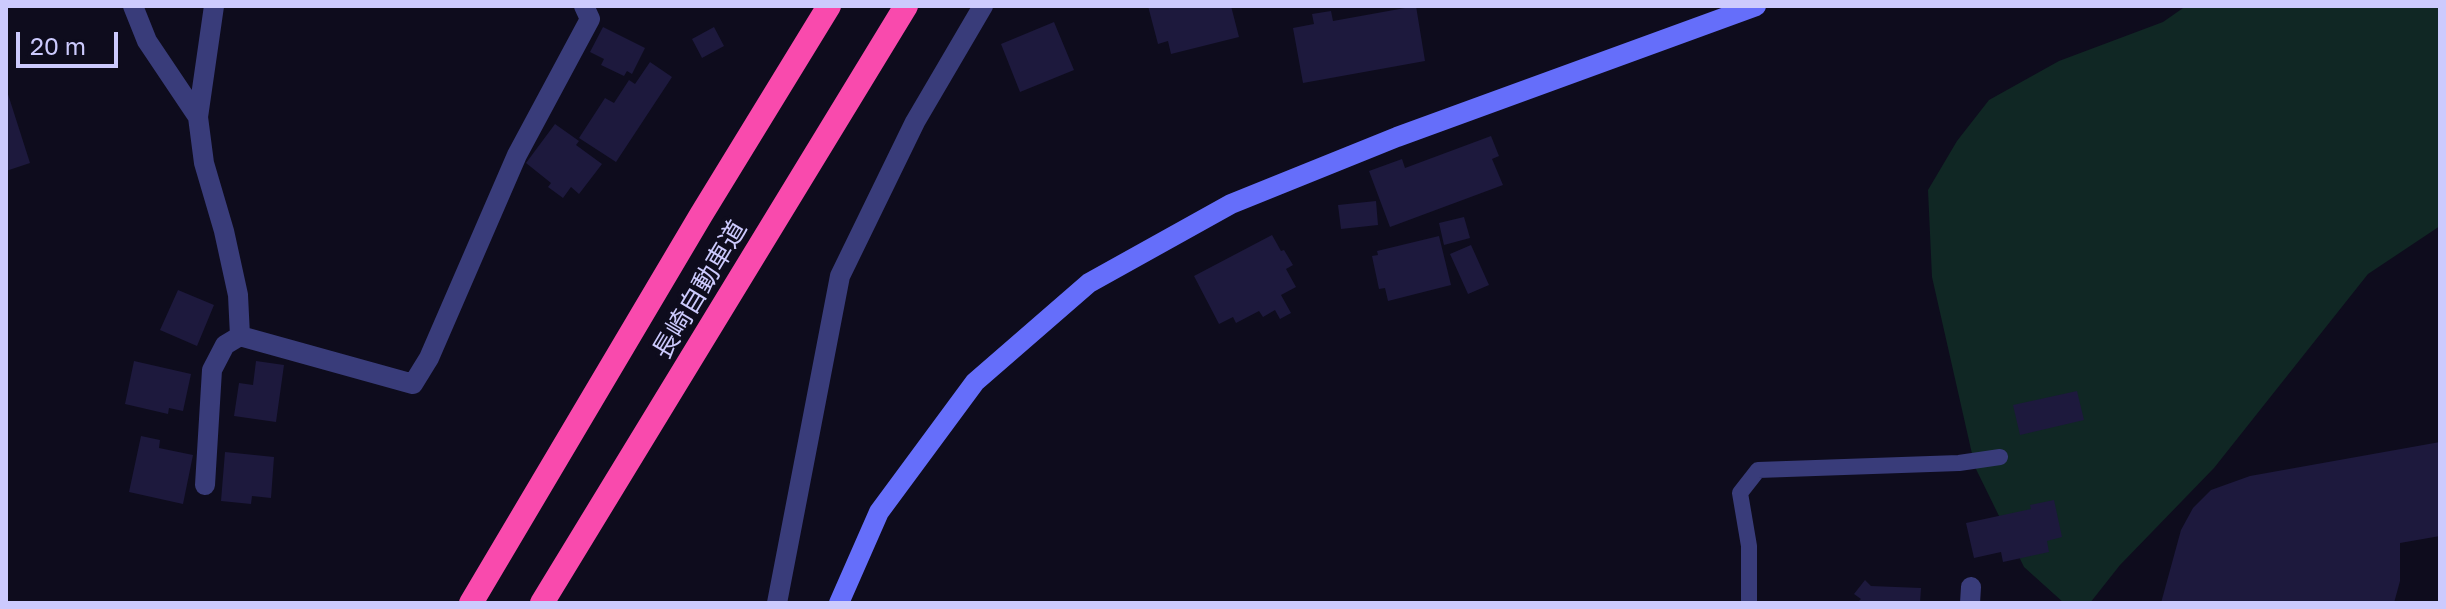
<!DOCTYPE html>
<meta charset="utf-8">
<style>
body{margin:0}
#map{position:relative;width:2446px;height:609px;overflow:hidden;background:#0e0c1d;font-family:"Golos Text",sans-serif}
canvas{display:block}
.frame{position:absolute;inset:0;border:8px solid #cccafd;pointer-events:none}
.scale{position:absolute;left:16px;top:32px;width:102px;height:36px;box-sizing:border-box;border:4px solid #cccafd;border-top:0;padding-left:10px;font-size:24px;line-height:28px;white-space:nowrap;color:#cccafd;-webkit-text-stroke:6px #0e0c1d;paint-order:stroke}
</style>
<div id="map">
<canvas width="2446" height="609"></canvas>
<div class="frame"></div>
<div class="scale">20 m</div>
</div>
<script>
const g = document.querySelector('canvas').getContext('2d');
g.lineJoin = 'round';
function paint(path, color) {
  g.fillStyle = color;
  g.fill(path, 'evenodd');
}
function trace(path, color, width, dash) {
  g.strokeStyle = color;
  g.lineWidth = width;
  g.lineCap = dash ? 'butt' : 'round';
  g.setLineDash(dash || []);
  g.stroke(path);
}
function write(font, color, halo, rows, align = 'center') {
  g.font = font + ' "Golos Text","Noto Sans JP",sans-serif';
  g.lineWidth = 8;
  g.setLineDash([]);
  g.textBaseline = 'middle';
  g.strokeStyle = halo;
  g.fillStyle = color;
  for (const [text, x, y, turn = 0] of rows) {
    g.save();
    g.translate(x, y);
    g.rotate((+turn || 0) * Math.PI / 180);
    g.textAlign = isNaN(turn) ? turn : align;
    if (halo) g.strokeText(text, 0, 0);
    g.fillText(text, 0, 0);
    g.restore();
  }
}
const green = new Path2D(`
 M2186,6H2440V226L2368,274L2214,468L2120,565L2090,603H2064L2024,567L1975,467L1932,277L1928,190L1957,141L1989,100L2059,61L2163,22Z`);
const building = new Path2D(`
 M1148,6H1231L1239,37L1171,54L1168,41L1158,44Z
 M1416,6L1425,61L1303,83L1293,28L1314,24L1312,14L1331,11L1333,21Z
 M1054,22L1074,70L1020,92L1001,44Z
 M603,27L645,48L632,74L627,71L624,76L601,65L604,59L590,52Z
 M714,27L724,46L702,58L692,39Z
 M650,62L672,77L616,162L579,138L605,98L614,103L629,80L635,84Z
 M6,88L30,163L6,171Z
 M555,124L579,141L576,145L602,164L579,194L571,187L563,198L548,187L551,183L526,163Z
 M1491,136L1499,156L1492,159L1503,185L1390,227L1369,171L1402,159L1405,168Z
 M1376,201L1378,225L1341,229L1338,205Z
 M1464,217L1470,238L1444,245L1439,223Z
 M1272,235L1281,251L1284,250L1293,265L1286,269L1296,287L1281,295L1291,313L1280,319L1275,310L1263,317L1259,311L1236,323L1233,317L1219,324L1194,276Z
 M1439,236L1451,285L1388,301L1385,288L1379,289L1372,256L1378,255L1377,251Z
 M1471,245L1489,285L1468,294L1450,254Z
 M178,290L214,305L197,346L160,330Z
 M134,361L191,374L183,411L169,408L168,414L125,404Z
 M256,361L284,365L276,422L234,416L239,383L253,385Z
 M2077,391L2084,420L2020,435L2013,405Z
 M141,436L160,440L159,448L193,455L183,504L129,492Z
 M2440,442V536L2400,543V581L2394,603H2161L2181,530L2193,508L2211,490L2250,476Z
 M225,452L274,457L271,498L252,496L251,504L221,501Z
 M2054,500L2062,537L2047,541L2049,552L2003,562L2001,552L1974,558L1966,523L2031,509L2030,505Z
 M1865,580L1871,586L1921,588L1920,603H1857L1861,599L1854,594Z`);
const lane = new Path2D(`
 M1749,603V546L1740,493L1758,470L1959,463L2000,457`);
const street = new Path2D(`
 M133,6L147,41L198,117
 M214,6L198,117L204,163L224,231L238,295L240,336
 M205,485L212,370L225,345L240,336L413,384L429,358L517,155L590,19L584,6
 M777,603L840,276L915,122L983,6
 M1970,603L1971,587`);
const secondary = new Path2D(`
 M839,603L879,512L975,382L1089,283L1231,204L1397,137L1756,6`);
const highway = new Path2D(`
 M471,603L701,215L829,6
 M542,603L906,6`);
const streetNames = [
 ["長崎自動車道",700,290,-59]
];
paint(green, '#102724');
paint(building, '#1d193d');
trace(lane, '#393c7a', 16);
trace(street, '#393c7a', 20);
trace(secondary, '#656efa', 20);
trace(highway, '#f94aad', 24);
write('26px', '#cccafd', '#0e0c1d', streetNames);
</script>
